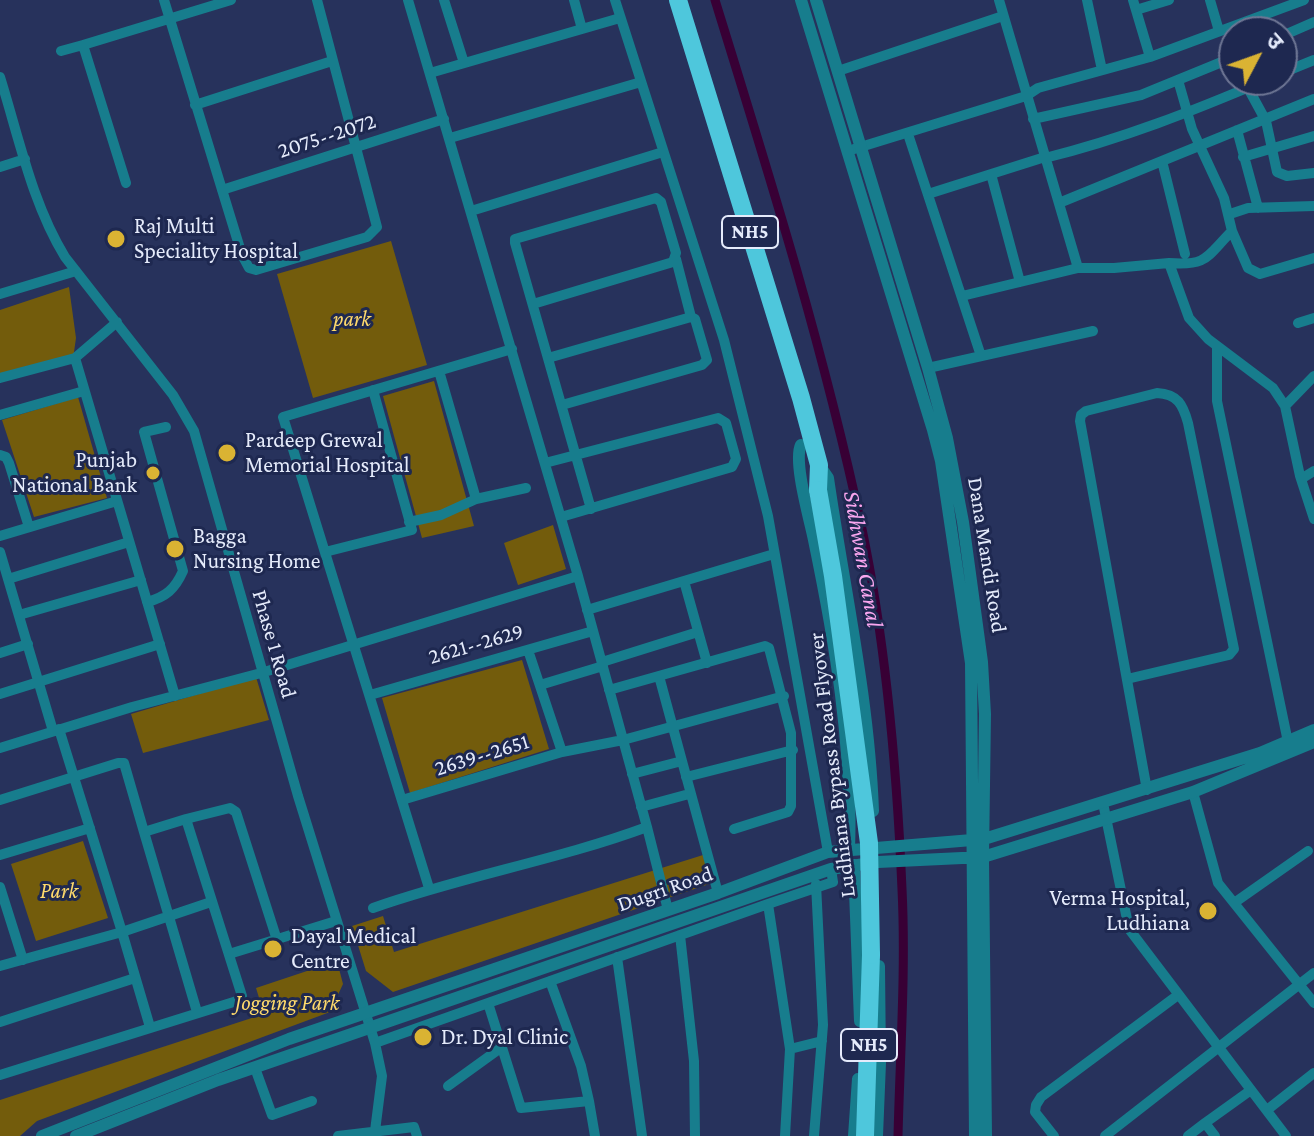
<!DOCTYPE html>
<meta charset="utf-8">
<style>
body{margin:0}
#map{position:relative;width:1314px;height:1136px;overflow:hidden;background:#27325c;font-family:"Crimson Pro","Noto Sans Devanagari",serif}
canvas{display:block}
.north{position:absolute;left:1218px;top:16px;width:80px;height:80px;box-sizing:border-box;background:#1e2850;border:2px solid #6e7694;border-radius:50%;rotate:49deg;font-size:22px;font-weight:700;line-height:32px;text-align:center;color:#e5ebfb}
.north::after{content:'';display:block;margin:auto;width:28px;height:36px;background:#dab333;clip-path:polygon(50% 0,100% 100%,50% 72%,0 100%)}
</style>
<div id="map">
<canvas width="1314" height="1136"></canvas>
<div class="north">उ</div>
</div>
<script>
const g = document.querySelector('canvas').getContext('2d');
g.lineJoin = 'round';
function paint(path, color) {
  g.fillStyle = color;
  g.fill(path, 'evenodd');
}
function trace(path, color, width, dash) {
  g.strokeStyle = color;
  g.lineWidth = width;
  g.lineCap = dash ? 'butt' : 'round';
  g.setLineDash(dash || []);
  g.stroke(path);
}
function write(font, color, halo, rows, align = 'center') {
  g.font = font + ' "Crimson Pro",serif';
  g.lineWidth = 6;
  g.setLineDash([]);
  g.textBaseline = 'middle';
  g.strokeStyle = halo;
  g.fillStyle = color;
  for (const [text, x, y, turn = 0] of rows) {
    g.save();
    g.translate(x, y);
    g.rotate((+turn || 0) * Math.PI / 180);
    g.textAlign = isNaN(turn) ? turn : align;
    if (halo) g.strokeText(text, 0, 0);
    g.fillText(text, 0, 0);
    g.restore();
  }
}
const green = new Path2D(`
 M391,241L427,365L313,398L277,274Z
 M69,287L76,338L73,359L0,379V310Z
 M434,381L474,526L422,538L383,396Z
 M78,397L107,498L34,517L2,420Z
 M553,525L566,569L518,585L504,543Z
 M522,660L549,749L410,793L382,698Z
 M256,677L269,720L143,753L131,714Z
 M83,841L108,918L36,941L11,864Z
 M703,855L712,883L393,992L366,971L352,926L383,916L394,952Z
 M337,961L343,984L330,1012L37,1121L20,1136H0V1100L264,1014L256,988Z`);
const canal = new Path2D(`
 M715,0C769,174 824,350 862,529C886,644 897,772 902,889C906,971 900,1054 898,1136`);
const minor = new Path2D(`
 M164,0L242,255L249,268L256,270L367,237L377,227L317,0
 M444,0L464,63
 M574,0L582,29
 M615,0L724,340L768,516L828,852
 M999,0L1078,268
 M1087,0L1102,70
 M1133,0L1150,57
 M1210,0L1219,31
 M1136,10L1169,0
 M1282,36L1314,22
 M61,51L83,45
 M838,71L1003,16
 M430,73L620,18
 M1282,73L1314,60
 M0,77C19,138 32,203 65,257L173,395L194,431L298,796L375,1043L768,904
 M1178,80L1192,129L1224,198L1232,231L1248,268L1260,274L1314,258
 M1248,88L1266,121L1277,172L1287,176L1314,173
 M195,105L332,61
 M1033,119L1141,95L1234,57
 M1237,130L1258,208
 M908,134L981,356
 M450,138L641,82
 M854,149L1026,96L1038,88L1150,57L1304,0
 M1243,157L1314,136
 M1045,158C1122,139 1193,111 1266,80
 M1162,161L1185,254
 M0,167L25,159
 M991,174L1020,282
 M126,183L83,45L231,0
 M222,190L444,119
 M928,194L1045,157
 M1059,203L1314,99
 M471,211L663,152
 M1230,214L1248,208L1314,206
 M676,259L691,317
 M1169,263C1208,266 1206,257 1232,231
 M0,294L76,271
 M962,296L1078,268H1114L1169,263L1189,318L1208,339L1273,388L1285,406L1300,476L1314,519
 M533,304L673,262L676,253L661,202L656,198L515,239V243L591,509
 M117,322L75,358L175,696
 M1298,323L1314,318
 M1217,346V401L1288,742
 M548,358L691,317L695,319L707,360L702,365L562,405
 M928,368L1093,331
 M439,371L476,499
 M0,378L75,358
 M1285,406L1314,376
 M0,415L84,391
 M0,455L6,457L9,463L29,527
 M545,463L718,418L726,423L736,459L732,467L561,517
 M1301,479L1314,471
 M409,522L441,515L476,499L526,488
 M0,536L117,501
 M0,552L53,731
 M325,552L412,530L373,390
 M578,576L647,827
 M8,579L129,542
 M684,581L707,663
 M147,602C166,597 175,589 183,571L144,432L166,427
 M587,610L774,554
 M19,615L141,580
 M0,653L28,644
 M602,662L698,632
 M659,676L682,761
 M1127,679L1229,655L1234,649L1188,423C1183,405 1178,394 1157,393L1086,411L1081,415L1080,421L1147,790
 M540,685L603,666
 M609,690L765,646L769,648L791,733V806L788,812L734,829
 M0,694L160,644
 M370,695L593,631
 M59,729L122,932L211,902
 M0,748L132,707L261,673L578,576L408,0
 M562,752L623,740L784,696
 M632,774L682,761L718,893
 M686,777L793,750
 M1193,792L1218,883L1314,1003
 M0,800L118,763H124L144,832L186,819L242,996L240,1000L0,1075
 M402,800L562,752L528,650
 M1103,803L1129,929L1286,1136
 M641,807L689,794
 M186,819L230,808L236,812L277,940
 M144,832L197,1012
 M0,855L90,828
 M0,887L23,960
 M429,888L283,417L512,349
 M1234,903L1308,851
 M373,908C463,876 558,860 647,827L668,910
 M680,935L694,1061L695,1136
 M229,954L336,921
 M617,957L642,1136
 M0,966L122,932L150,1027
 M550,981L581,1066L589,1101
 M488,1003L521,1108L589,1101L595,1136
 M0,1022L135,978
 M790,1049L822,1041
 M255,1068L272,1115L312,1101
 M448,1086L502,1047
 M1267,1110L1314,1073
 M375,1131L382,1076L375,1043
 M338,1136L414,1127L417,1136
 M785,1136L790,1049L768,904L833,882L831,869
 M814,1136L823,1025L816,884
 M1054,1136L1035,1112L1036,1105L1041,1097L1178,995
 M1105,1136L1314,973
 M1188,1136L1205,1123
 M1215,1136L1205,1123L1251,1090`);
const tertiary = new Path2D(`
 M801,0L933,430L941,461L971,663L975,1136
 M816,0L928,368L947,438L963,522L982,662L985,714L983,857L986,1136
 M801,445C793,461 810,520 814,540C835,641 853,746 849,849
 M819,465L828,478C844,588 869,699 873,811
 M854,865L860,1021
 M42,1136L289,1039L718,893L828,852L984,839L1260,753L1314,730
 M76,1136L218,1080L831,869L878,862L983,857L1193,792L1314,742
 M854,1136L858,1079
 M877,1136L880,1063L879,966`);
const trunk = new Path2D(`
 M678,0L801,398L819,465L818,490
 M865,1136L871,955`);
const trunkBridge = new Path2D(`
 M818,490L833,576L869,843L871,955`);
const markers = [
 [116,239,10,"#dab333"],
 [227,453,10,"#dab333"],
 [153,473,8,"#dab333"],
 [175,549,10,"#dab333"],
 [1208,911,10,"#dab333"],
 [273,949,10,"#dab333"],
 [423,1037,10,"#dab333"]
];
const shields = [
 [750,232,56],
 [869,1045,56]
];
const shieldNames = [
 ["NH5",750,232],
 ["NH5",869,1045]
];
const streetNames = [
 ["2075--2072",327,136,-18],
 ["Dana Mandi Road",987,555,81],
 ["Phase 1 Road",274,644,74],
 ["2621--2629",476,644,-16],
 ["2639--2651",482,755,-17],
 ["Ludhiana Bypass Road Flyover",832,765,-97],
 ["Dugri Road",665,889,-19]
];
const poiNames = [
 ["Raj Multi",134,226],
 ["Speciality Hospital",134,251],
 ["Pardeep Grewal",245,440],
 ["Memorial Hospital",245,465],
 ["Punjab",137,460,"right"],
 ["National Bank",137,485,"right"],
 ["Bagga",193,536],
 ["Nursing Home",193,561],
 ["Verma Hospital,",1190,898,"right"],
 ["Ludhiana",1190,923,"right"],
 ["Dayal Medical",291,936],
 ["Centre",291,961],
 ["Dr. Dyal Clinic",441,1037]
];
const parkNames = [
 ["park",352,319],
 ["Park",59,891],
 ["Jogging Park",287,1003]
];
const waterNames = [
 ["Sidhwan Canal",863,559,80]
];
paint(green, '#735c0c');
trace(canal, '#380035', 9);
trace(minor, '#177d8d', 10);
trace(tertiary, '#177d8d', 12);
trace(trunk, '#4ec7dc', 18);
trace(trunkBridge, '#4ec7dc', 18);
for (const [x, y, r, color] of markers) {
  const dot = new Path2D();
  dot.arc(x, y, r, 0, 2 * Math.PI);
  g.fillStyle = color;
  g.fill(dot);
  trace(dot, '#1e2850', 3);
}
for (const [x, y, w] of shields) {
  const box = new Path2D();
  box.roundRect(x - w / 2, y - 16, w, 32, 6);
  g.fillStyle = '#1e2850';
  g.fill(box);
  trace(box, '#e5ebfb', 2);
}
write('bold 20px', '#e5ebfb', null, shieldNames);
write('22px', '#e5ebfb', '#1e2850', streetNames);
write('22px', '#e5ebfb', '#1e2850', poiNames, 'left');
write('italic 22px', '#feda6c', '#1e2850', parkNames);
write('italic 24px', '#f9a6ef', '#1e2850', waterNames);
</script>
